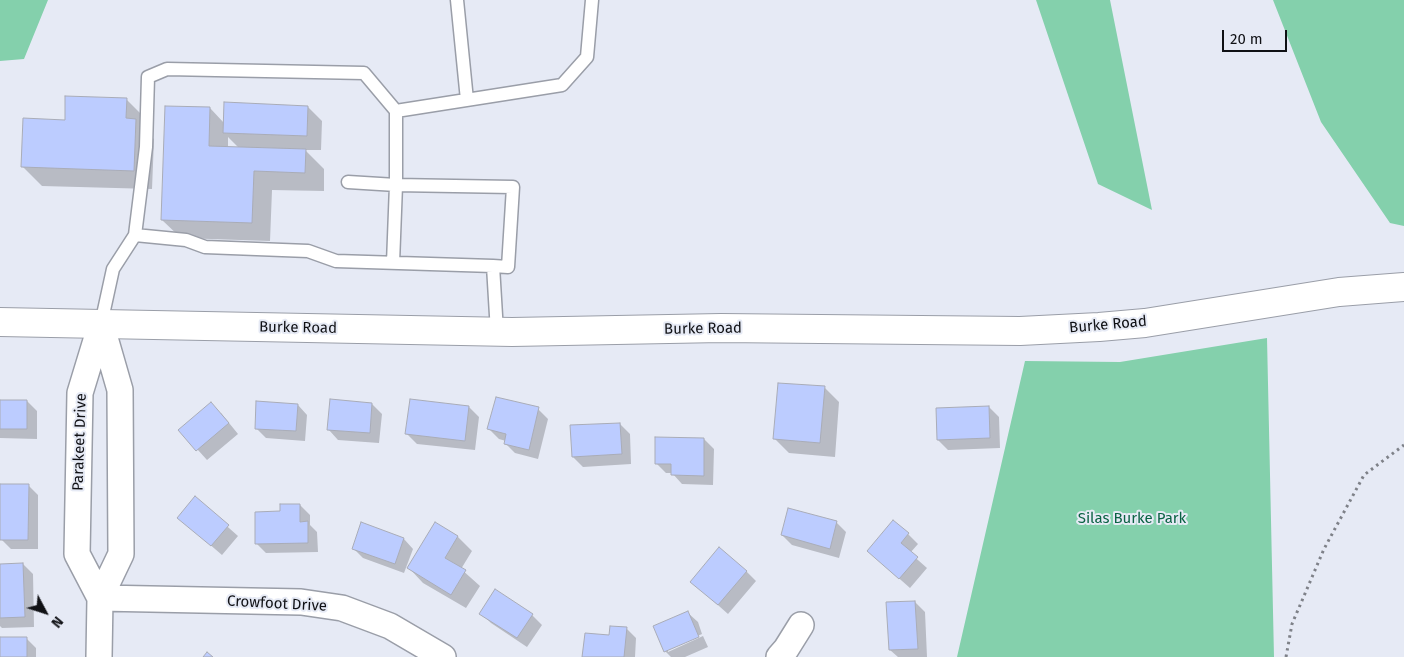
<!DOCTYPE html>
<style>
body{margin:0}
#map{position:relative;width:1404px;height:657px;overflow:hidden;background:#e6eaf5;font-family:"Fira Sans",sans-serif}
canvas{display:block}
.north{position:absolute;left:20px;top:587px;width:50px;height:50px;-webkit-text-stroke:4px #e6eaf5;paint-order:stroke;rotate:130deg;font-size:14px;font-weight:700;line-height:20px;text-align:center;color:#101115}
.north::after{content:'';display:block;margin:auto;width:18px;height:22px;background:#101115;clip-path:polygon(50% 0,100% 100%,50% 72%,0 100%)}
.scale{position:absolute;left:1222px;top:30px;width:65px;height:22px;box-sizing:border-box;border:2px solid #101115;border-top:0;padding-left:6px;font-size:15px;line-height:18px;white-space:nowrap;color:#101115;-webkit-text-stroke:4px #e6eaf5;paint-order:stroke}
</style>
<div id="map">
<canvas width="1404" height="657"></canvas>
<div class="north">N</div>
<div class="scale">20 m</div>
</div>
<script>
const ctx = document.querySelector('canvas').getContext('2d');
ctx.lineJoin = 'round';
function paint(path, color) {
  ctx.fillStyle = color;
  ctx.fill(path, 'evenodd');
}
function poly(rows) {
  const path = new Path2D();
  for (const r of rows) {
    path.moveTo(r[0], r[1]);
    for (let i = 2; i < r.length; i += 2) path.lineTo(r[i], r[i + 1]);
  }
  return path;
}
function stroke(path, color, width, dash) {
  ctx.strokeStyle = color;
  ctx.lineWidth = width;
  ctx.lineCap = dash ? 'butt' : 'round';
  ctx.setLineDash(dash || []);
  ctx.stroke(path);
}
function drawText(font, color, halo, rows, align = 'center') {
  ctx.font = font + ' "Fira Sans",sans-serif';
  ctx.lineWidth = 4;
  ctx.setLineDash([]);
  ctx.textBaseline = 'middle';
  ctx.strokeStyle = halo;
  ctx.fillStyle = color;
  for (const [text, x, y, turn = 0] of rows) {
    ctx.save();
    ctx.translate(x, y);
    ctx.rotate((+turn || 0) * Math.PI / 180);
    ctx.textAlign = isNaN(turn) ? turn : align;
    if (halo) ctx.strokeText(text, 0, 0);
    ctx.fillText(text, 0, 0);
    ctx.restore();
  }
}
const green = poly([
 [0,0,48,0,24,59,0,61],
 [1036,0,1110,0,1152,210,1098,184],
 [1273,0,1404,0,1404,226,1390,223,1321,122],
 [1267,338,1274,657,957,657,1025,361,1120,362]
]);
const shadow = poly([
 [126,99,145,118,144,129,154,139,152,189,42,186,23,167,66,121],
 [308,107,322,121,321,150,305,150,324,169,324,191,272,190,270,241,181,238,162,220,210,108,224,123],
 [228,137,239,148,228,147],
 [825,388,839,402,835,457,789,453,774,438],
 [0,401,27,401,37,411,37,439,0,438],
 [411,401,469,407,479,417,475,450,417,444,407,434],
 [372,404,382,414,379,443,338,440,329,430],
 [298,405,307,415,305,441,266,438,256,428],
 [989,407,999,417,1000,448,948,450,938,440],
 [538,409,548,419,538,459,515,453,505,443,506,441,499,439,489,429],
 [221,413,238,434,207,460,180,430],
 [620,424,630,434,631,464,583,467,573,457],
 [704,439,714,449,713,485,682,484,672,473,666,473,656,463],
 [28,485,38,495,38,549,11,549,1,539],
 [195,498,238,536,222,555,179,518],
 [300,505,310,515,310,525,317,532,318,552,266,553,256,543,281,512],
 [836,522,846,532,839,558,792,545,782,535],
 [435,524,458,537,472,551,461,569,480,586,466,608,423,583,409,568],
 [908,534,918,544,910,553,927,568,910,588,868,551],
 [404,539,413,549,404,573,363,558,353,548],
 [23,564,33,574,34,627,2,628,0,626,0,565],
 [746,571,756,581,728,614,692,582],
 [915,602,925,612,927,657,898,657,890,650],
 [481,613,532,615,542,625,527,647,491,623],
 [688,613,698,622,702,634,668,649,668,652,703,636,708,647,685,657,671,657,665,651],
 [626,628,636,638,635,657,583,657,610,636],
 [0,638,26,638,36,648,36,657,0,657]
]);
const building = poly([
 [65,96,127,98,126,118,136,119,134,171,21,167,23,118,65,120,65,96],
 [224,102,308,106,307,136,223,133,224,102],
 [165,106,210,107,209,146,306,149,305,173,254,171,252,223,161,220,165,106],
 [778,383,825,386,820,443,773,439,778,383],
 [496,397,539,407,529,450,504,444,506,434,487,429,496,397],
 [330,399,372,403,370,433,327,430,330,399],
 [410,399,469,406,465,441,405,434,410,399],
 [0,400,27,400,27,429,0,429,0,400],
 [256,401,298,404,296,431,255,429,256,401],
 [211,402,229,423,196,451,178,430,211,402],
 [989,406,990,438,937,440,936,408,989,406],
 [620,423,622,454,572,457,570,425,620,423],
 [655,437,704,438,704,476,671,475,671,464,655,464,655,437],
 [0,484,29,484,28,540,0,540,0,484],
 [195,496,229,525,211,546,177,518,195,496],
 [280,504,300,504,300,522,308,521,308,543,255,544,255,512,280,511,280,504],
 [788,508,837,521,830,549,781,535,788,508],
 [893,520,909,533,901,543,918,557,899,579,867,551,893,520],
 [361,522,404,538,395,564,352,549,361,522],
 [435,522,458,536,445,558,466,570,451,595,407,568,435,522],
 [719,547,747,571,718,605,690,582,719,547],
 [23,563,25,617,0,618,0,564,23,563],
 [495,589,533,614,517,638,479,614,495,589],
 [915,601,918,649,889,650,886,602,915,601],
 [688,611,699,637,664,652,653,626,688,611],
 [610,626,627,627,624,657,582,657,585,633,609,635,610,626],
 [0,637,27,637,27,657,0,657,0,637],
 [207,652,213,657,203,657,207,652]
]);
const path = poly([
 [1286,657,1292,624,1324,549,1364,475,1404,445]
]);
const service = poly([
 [457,0,467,100],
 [396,111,562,85,587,57,592,0],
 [348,182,396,185,396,111,364,73,167,69,148,77,146,147,135,235,186,240,205,247,308,251,336,261,493,266,497,332],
 [393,263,396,185,513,187,508,267,493,266],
 [101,324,113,269,135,235]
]);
const minor = poly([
 [100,598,301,602,342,608,390,626,443,657],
 [100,598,77,554,80,393,101,324],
 [99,657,100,598,121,554,120,390,101,324],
 [779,657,786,649,801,625]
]);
const tertiary = poly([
 [0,322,512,332,721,328,1020,331,1099,327,1145,323,1339,292,1404,287]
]);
const streetNames = [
 ["Burke Road",1108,325,-5],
 ["Burke Road",298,328,1],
 ["Burke Road",703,329,-1],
 ["Parakeet Drive",80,442,-88],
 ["Crowfoot Drive",277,604,3]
];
const parkNames = [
 ["Silas Burke Park",1132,519]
];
paint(green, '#84d0ac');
paint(shadow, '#0003');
paint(building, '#bcccff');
stroke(building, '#a9acb7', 1);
stroke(service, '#9a9ea8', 15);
stroke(minor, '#9a9ea8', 28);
stroke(tertiary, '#9a9ea8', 30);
stroke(path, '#7e8188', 3, [2.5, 4]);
stroke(service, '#fff', 12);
stroke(minor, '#fff', 25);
stroke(tertiary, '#fff', 28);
drawText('15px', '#101115', '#e6eaf5', streetNames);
drawText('15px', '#0b6244', '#e6eaf5', parkNames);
</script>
